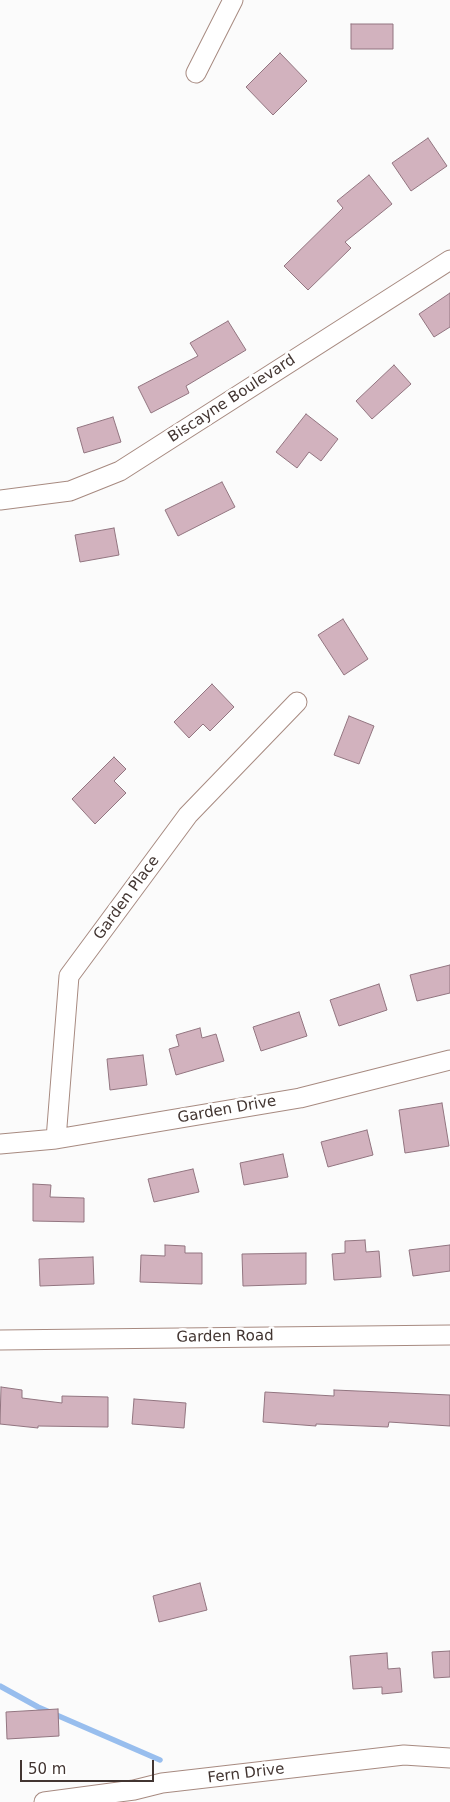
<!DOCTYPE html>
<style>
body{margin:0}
#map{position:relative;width:450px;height:1802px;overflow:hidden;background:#fbfbfb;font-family:"DejaVu Sans",sans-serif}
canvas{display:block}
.scale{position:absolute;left:20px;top:1760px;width:134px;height:22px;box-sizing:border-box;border:2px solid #423531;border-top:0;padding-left:6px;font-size:15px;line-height:18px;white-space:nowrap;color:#423531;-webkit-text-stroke:4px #fff;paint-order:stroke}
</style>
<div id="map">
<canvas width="450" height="1802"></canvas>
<div class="scale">50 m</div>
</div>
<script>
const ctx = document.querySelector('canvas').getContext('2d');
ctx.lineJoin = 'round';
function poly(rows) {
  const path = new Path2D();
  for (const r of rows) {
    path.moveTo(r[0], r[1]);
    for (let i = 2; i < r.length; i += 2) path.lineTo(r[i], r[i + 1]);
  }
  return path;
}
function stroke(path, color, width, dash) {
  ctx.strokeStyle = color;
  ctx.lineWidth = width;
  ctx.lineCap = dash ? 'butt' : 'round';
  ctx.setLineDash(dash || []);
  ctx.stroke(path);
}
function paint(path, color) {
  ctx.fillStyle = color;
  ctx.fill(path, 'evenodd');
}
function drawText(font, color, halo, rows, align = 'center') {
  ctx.font = font + ' "DejaVu Sans",sans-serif';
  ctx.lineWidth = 5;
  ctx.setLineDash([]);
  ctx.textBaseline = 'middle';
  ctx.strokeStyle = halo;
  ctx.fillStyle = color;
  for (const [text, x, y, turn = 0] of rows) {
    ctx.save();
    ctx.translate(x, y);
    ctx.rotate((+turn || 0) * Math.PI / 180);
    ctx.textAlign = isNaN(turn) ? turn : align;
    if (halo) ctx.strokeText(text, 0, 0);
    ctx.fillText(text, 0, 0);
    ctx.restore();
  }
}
const stream = poly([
 [0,1686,38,1707,160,1760]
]);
const building = poly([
 [351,24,393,24,393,49,351,49,351,24],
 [280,53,307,81,273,115,246,87,280,53],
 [428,138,447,166,411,191,392,163,428,138],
 [369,175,392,204,345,242,351,248,308,290,284,266,343,208,337,201,369,175],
 [450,293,450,327,434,337,419,314,450,293],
 [228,321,246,350,186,386,189,393,151,413,138,387,198,356,190,343,228,321],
 [394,365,411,384,372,419,356,401,394,365],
 [306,414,338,439,321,461,309,452,297,468,276,452,306,414],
 [113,417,121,442,84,453,77,428,113,417],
 [222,482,235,507,178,536,165,510,222,482],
 [114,528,119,555,80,562,75,535,114,528],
 [343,619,368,659,344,675,318,635,343,619],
 [212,684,234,707,210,731,203,724,189,738,174,722,212,684],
 [349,716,374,726,359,764,334,755,349,716],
 [114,757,126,769,114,781,126,793,95,824,72,799,114,757],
 [450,965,450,993,417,1001,410,975,450,965],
 [379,984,387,1010,339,1026,330,1000,379,984],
 [299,1012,307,1036,261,1051,253,1027,299,1012],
 [200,1028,202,1038,216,1034,224,1061,176,1075,169,1049,179,1046,176,1035,200,1028],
 [143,1055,147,1085,110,1090,107,1059,143,1055],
 [442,1103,449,1146,405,1153,399,1110,442,1103],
 [367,1130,373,1155,328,1167,321,1142,367,1130],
 [283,1154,288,1177,244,1185,240,1163,283,1154],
 [193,1169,199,1192,154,1202,148,1179,193,1169],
 [33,1184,51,1185,50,1197,84,1198,84,1222,33,1221,33,1184],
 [365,1240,366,1252,379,1251,381,1277,334,1280,332,1254,345,1253,345,1241,365,1240],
 [165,1245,185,1246,185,1253,202,1253,202,1284,140,1282,141,1255,165,1256,165,1245],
 [450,1245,450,1271,413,1276,409,1250,450,1245],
 [306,1253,306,1284,243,1286,242,1254,306,1253],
 [93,1257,94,1284,40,1286,39,1259,93,1257],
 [1,1387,22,1390,22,1398,62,1403,62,1396,108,1397,108,1427,38,1426,38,1428,0,1424,1,1387],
 [334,1390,450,1395,450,1426,389,1422,388,1427,316,1424,316,1426,263,1422,265,1392,334,1396,334,1390],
 [134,1399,186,1403,184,1428,132,1424,134,1399],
 [200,1583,207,1610,159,1622,153,1596,200,1583],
 [450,1651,450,1677,434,1678,432,1652,450,1651],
 [387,1653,388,1669,400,1668,402,1692,382,1694,382,1687,353,1689,350,1656,387,1653],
 [58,1709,59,1736,7,1739,6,1712,58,1709]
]);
const minor = poly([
 [196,73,233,0],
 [0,500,70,491,120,471,450,260],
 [56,1139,69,976,188,815,297,702],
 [0,1144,56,1139,300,1098,450,1060],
 [0,1340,450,1335],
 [44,1802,134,1790,162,1783,404,1755,450,1758]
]);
const streetNames = [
 ["Biscayne Boulevard",232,399,-33],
 ["Garden Place",127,898,-54],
 ["Garden Drive",227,1110,-10],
 ["Garden Road",225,1337,-1],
 ["Fern Drive",246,1774,-7]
];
stroke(stream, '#98beee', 5.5);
paint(building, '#d2b2be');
stroke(building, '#927580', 1);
stroke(minor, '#a78a80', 21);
stroke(minor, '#fff', 19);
drawText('15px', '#423531', '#fff', streetNames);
</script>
